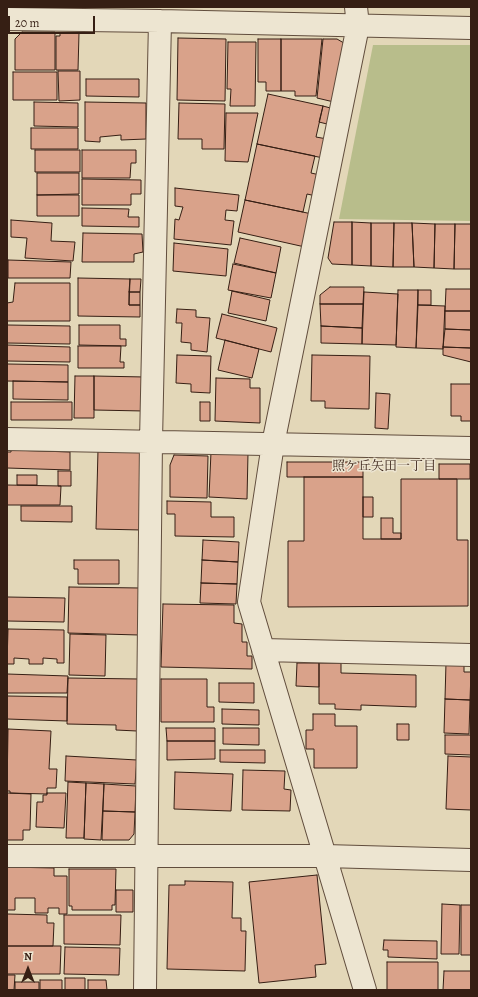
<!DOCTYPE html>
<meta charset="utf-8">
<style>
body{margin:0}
#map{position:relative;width:478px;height:997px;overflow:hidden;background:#e3d7b8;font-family:Alegreya,serif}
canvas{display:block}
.frame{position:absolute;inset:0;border:8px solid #361f14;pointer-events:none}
.north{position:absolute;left:8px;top:949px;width:40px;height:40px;-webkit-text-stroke:3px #ede5d1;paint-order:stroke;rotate:0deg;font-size:11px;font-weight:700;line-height:16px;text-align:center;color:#361f14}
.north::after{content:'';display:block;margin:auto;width:14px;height:18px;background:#361f14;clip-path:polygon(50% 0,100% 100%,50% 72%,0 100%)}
.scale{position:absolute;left:8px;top:16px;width:87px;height:18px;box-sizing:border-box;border:2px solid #361f14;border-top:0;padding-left:5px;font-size:12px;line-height:14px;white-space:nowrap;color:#361f14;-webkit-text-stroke:3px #ede5d1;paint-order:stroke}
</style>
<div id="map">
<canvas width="478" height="997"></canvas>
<div class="frame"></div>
<div class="north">N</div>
<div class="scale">20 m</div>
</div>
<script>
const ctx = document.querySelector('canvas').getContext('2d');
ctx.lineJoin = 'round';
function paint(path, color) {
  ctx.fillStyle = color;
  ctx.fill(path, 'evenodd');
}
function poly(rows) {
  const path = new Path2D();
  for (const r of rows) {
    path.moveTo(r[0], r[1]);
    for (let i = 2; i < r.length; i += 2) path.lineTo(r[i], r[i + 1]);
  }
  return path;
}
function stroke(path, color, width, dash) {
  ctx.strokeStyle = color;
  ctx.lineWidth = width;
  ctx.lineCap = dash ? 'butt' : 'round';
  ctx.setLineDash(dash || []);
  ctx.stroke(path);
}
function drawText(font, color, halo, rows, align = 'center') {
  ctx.font = font + ' Alegreya,"Noto Serif JP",serif';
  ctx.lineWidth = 3;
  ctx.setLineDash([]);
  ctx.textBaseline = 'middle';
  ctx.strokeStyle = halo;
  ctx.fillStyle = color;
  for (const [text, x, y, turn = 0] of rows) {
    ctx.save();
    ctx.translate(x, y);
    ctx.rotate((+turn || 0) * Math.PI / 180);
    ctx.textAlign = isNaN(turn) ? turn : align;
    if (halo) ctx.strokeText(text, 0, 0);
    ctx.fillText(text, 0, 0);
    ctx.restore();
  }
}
const green = poly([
 [373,45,471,45,471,221,339,219]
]);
const building = poly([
 [22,32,55,32,55,70,15,70,15,39,22,32],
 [60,33,79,33,78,70,56,70,56,36,60,36,60,33],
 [178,38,226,39,225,101,177,100,178,38],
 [258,39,281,39,281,91,266,91,266,82,258,82,258,39],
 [281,39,322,39,316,96,295,96,295,91,281,91,281,39],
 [323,39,337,39,349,46,334,102,317,98,323,39],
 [228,42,256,42,255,106,230,106,231,89,227,89,228,42],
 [58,71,80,71,80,100,59,101,58,71],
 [13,72,57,72,57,100,13,100,13,72],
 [86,79,139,79,139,97,86,96,86,79],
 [268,94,323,106,316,137,327,139,323,158,257,144,268,94],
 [34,102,78,103,78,127,34,126,34,102],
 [85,102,146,103,146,139,121,140,121,135,100,137,100,142,85,141,85,102],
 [179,103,225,104,224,149,202,149,202,139,178,139,179,103],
 [323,106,334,109,331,125,319,122,323,106],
 [226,113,258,113,248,162,225,161,226,113],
 [31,128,78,128,78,149,31,149,31,128],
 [257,144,315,156,311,173,320,175,316,196,307,194,303,212,245,200,257,144],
 [35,150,80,150,80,172,35,172,35,150],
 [82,150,136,150,136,163,131,163,130,178,82,178,82,150],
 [37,173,79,173,79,194,37,195,37,173],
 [82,179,141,180,141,194,131,194,131,205,82,205,82,179],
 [175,188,239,195,237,211,226,210,225,220,234,221,231,245,174,239,175,219,179,220,183,207,175,206,175,188],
 [37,195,79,195,79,216,37,216,37,195],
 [245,200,312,214,305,247,238,232,245,200],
 [82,208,129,209,128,217,139,217,139,227,82,226,82,208],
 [11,220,52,223,51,241,75,242,73,261,25,258,27,238,11,237,11,220],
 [334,222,352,222,352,265,332,264,328,258,334,222],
 [352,222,371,223,371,266,352,265,352,222],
 [371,223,394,223,393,267,371,266,371,223],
 [394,223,412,223,414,267,393,267,394,223],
 [412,223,435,224,434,268,414,267,412,223],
 [435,224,455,224,454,269,434,268,435,224],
 [455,224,471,224,471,269,454,269,455,224],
 [83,233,142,234,143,252,134,254,134,262,82,262,83,233],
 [240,238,281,247,276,273,234,263,240,238],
 [174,243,228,249,226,276,173,271,174,243],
 [8,260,71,262,70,278,8,278,8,260],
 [233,264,276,273,271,298,228,290,233,264],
 [78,278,130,279,129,305,140,305,140,317,78,316,78,278],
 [130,279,141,279,140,292,129,292,130,279],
 [15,283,70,283,70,321,7,321,7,303,13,302,15,283],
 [330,287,364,287,363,304,320,304,320,295,330,287],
 [446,289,471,289,471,311,445,311,446,289],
 [398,290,418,290,416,348,396,347,398,290],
 [418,290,431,290,431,305,418,305,418,290],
 [232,291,270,300,266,321,228,313,232,291],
 [129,292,140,292,140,305,129,305,129,292],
 [364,292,398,294,396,345,362,344,364,292],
 [320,304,363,304,362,328,321,326,320,304],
 [418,305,445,306,443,349,416,348,418,305],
 [177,309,196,310,196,317,210,318,207,352,191,350,191,343,181,342,182,323,176,323,177,309],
 [445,311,471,311,471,330,445,329,445,311],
 [222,314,277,328,271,352,216,338,222,314],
 [7,325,70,326,70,344,7,343,7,325],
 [79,325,120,325,120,339,126,339,126,346,79,345,79,325],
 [321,326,362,328,362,344,321,343,321,326],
 [445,329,471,330,471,348,443,347,445,329],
 [225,340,259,349,252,378,218,370,225,340],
 [7,345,70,347,70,362,7,361,7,345],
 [78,346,121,346,120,362,124,362,124,368,78,368,78,346],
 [443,347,471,348,471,362,443,355,443,347],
 [177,355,211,356,210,393,191,392,191,384,176,383,177,355],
 [312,355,370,356,369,409,325,408,325,401,311,401,312,355],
 [7,364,68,365,68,382,7,381,7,364],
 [75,376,94,376,94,418,74,418,75,376],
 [94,376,145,377,144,411,94,410,94,376],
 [216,378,250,379,250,388,260,388,260,423,215,421,216,378],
 [13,381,68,382,68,400,13,399,13,381],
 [451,384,471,384,471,421,461,421,461,416,451,416,451,384],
 [376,393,390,394,388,429,375,428,376,393],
 [11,402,72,402,72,420,11,420,11,402],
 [200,402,210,402,210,421,200,421,200,402],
 [11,450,70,452,70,470,7,468,7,452,11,452,11,450],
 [98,450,144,451,142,530,96,529,98,450],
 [211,452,248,453,247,499,209,497,211,452],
 [174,455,208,456,207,498,170,497,170,465,174,455],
 [287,462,363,462,363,477,287,477,287,462],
 [439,464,470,464,470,479,439,479,439,464],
 [58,471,71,471,71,486,58,486,58,471],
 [17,475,37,475,37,485,17,485,17,475],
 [304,477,363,477,363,539,401,539,401,479,457,479,457,540,468,540,468,606,288,607,288,541,304,541,304,477],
 [7,485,61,486,60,505,7,505,7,485],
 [363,497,373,497,373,517,363,517,363,497],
 [167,501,211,502,211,517,234,517,234,537,175,536,175,514,167,514,167,501],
 [21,506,72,506,72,522,21,521,21,506],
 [381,518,393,518,393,533,401,533,401,539,381,539,381,518],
 [203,540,239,542,238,562,202,560,203,540],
 [74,560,119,560,119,584,78,584,78,569,74,569,74,560],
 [202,560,238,562,237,584,201,583,202,560],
 [201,583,237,584,236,604,200,603,201,583],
 [69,587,140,588,139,635,68,633,69,587],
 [7,597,65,598,64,622,7,621,7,597],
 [163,604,234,605,234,623,242,624,242,642,247,642,247,656,252,656,252,669,161,667,163,604],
 [8,629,64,630,64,663,57,663,57,659,43,658,43,664,29,664,29,659,14,658,14,664,7,664,8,629],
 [70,634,106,635,105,676,69,675,70,634],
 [297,663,319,663,319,687,296,686,297,663],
 [319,663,341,663,341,673,416,675,416,707,361,705,361,710,335,709,335,704,319,704,319,663],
 [446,663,464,663,464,672,471,672,470,700,445,699,446,663],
 [7,674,68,676,67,693,7,693,7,674],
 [68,678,139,679,137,731,116,730,116,725,67,724,68,678],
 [161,679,207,679,207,707,214,707,214,722,161,722,161,679],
 [219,683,254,683,254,703,219,702,219,683],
 [7,696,67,697,67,721,7,719,7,696],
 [445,699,470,700,469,734,444,733,445,699],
 [222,709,259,710,259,725,222,724,222,709],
 [313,714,335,714,335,726,357,726,357,768,314,768,314,749,306,749,306,730,313,730,313,714],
 [397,724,409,724,409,740,397,740,397,724],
 [166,728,215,728,215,741,167,741,166,728],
 [223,728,259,728,259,745,223,744,223,728],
 [8,729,51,731,49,769,57,769,56,788,47,788,47,794,10,793,10,791,7,791,8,729],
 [445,735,471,735,471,755,445,754,445,735],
 [167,741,215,741,215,759,167,760,167,741],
 [220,750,265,750,265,763,220,762,220,750],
 [66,756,137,760,135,784,65,781,66,756],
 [448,756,471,757,471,810,446,809,448,756],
 [243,770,285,771,284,789,291,790,290,811,242,810,243,770],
 [175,772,233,774,231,811,174,809,175,772],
 [68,782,86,783,84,838,66,838,68,782],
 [86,783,104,784,101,840,84,839,86,783],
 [104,784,136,786,135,812,103,811,104,784],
 [7,793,31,794,30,830,23,830,23,840,7,840,7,793],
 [47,793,66,793,64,828,36,827,37,802,43,802,43,795,47,795,47,793],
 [103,811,135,812,134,834,129,840,102,840,103,811],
 [7,867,54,868,54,876,67,876,67,914,59,914,59,908,48,908,48,913,35,913,35,898,15,898,15,910,7,910,7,867],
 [69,869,116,869,115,905,112,905,112,910,72,910,72,906,69,906,69,869],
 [317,875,326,964,315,965,316,977,259,983,249,882,317,875],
 [185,881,233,882,232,918,241,918,241,931,246,931,245,971,167,969,169,885,185,885,185,881],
 [116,890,133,890,133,912,116,912,116,890],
 [442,904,460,905,459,954,441,954,442,904],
 [461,905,471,905,471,955,461,955,461,905],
 [7,914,47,915,47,923,54,923,53,946,7,946,7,914],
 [64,915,121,915,120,945,64,944,64,915],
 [384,940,437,941,437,959,388,957,388,950,383,950,384,940],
 [7,946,61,946,60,974,7,974,7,946],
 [65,947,120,948,119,975,64,974,65,947],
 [387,962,438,962,438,990,387,990,387,962],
 [444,971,471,971,471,990,443,990,444,971],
 [7,975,15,975,14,990,7,990,7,975],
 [65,978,85,978,85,990,65,990,65,978],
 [40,980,62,980,62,990,40,990,40,980],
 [88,980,106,980,107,990,88,990,88,980],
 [15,982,39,982,39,990,15,990,15,982]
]);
const minor = poly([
 [356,7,358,26,273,444,249,602,365,990],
 [7,19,160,21,471,28],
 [7,439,471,448],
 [263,650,471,655],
 [7,856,325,856,471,860],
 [145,990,151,441,160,21]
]);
const neighbourhoodNames = [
 ["照ケ丘矢田一丁目",384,467]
];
paint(green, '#b8bd8b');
paint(building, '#d9a28a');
stroke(building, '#361f14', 1);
stroke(minor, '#614d3d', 24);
stroke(minor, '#ede5d1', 22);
drawText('13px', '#361f14', '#ede5d1', neighbourhoodNames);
</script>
